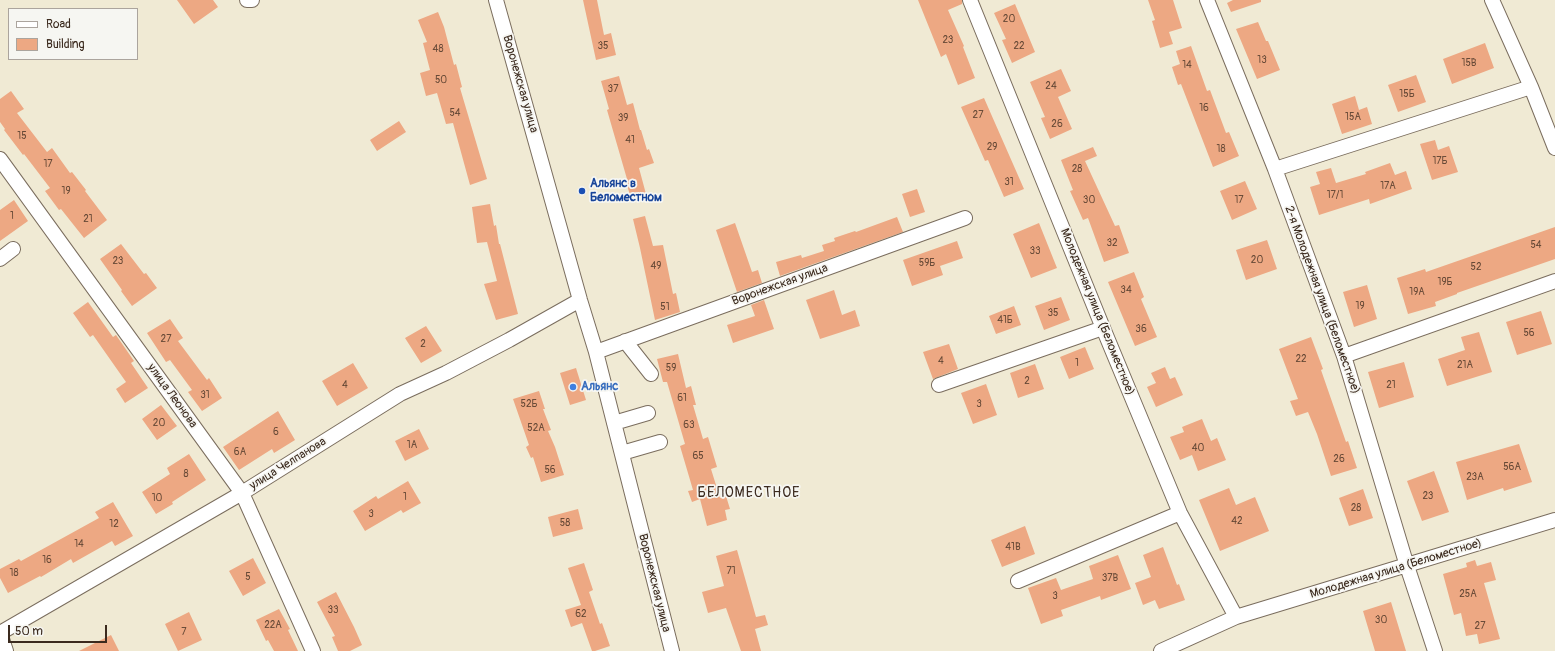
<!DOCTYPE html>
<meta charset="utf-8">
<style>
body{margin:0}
#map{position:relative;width:1555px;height:651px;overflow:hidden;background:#f0ead4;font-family:Pangolin,sans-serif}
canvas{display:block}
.legend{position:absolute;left:8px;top:8px;width:130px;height:52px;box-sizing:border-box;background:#f6f6f2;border:1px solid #aba49d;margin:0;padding:5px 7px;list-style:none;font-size:12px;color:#3b2a1e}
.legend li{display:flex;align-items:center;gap:8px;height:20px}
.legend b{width:20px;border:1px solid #aba49d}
.scale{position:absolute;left:8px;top:625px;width:99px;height:18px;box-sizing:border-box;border:2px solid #3b2a1e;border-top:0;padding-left:5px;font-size:12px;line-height:14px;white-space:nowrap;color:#3b2a1e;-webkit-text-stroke:3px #f6f6f2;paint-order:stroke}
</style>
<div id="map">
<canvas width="1555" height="651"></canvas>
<ul class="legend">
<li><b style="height:5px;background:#fff"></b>Road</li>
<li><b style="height:11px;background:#eda883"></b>Building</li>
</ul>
<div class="scale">50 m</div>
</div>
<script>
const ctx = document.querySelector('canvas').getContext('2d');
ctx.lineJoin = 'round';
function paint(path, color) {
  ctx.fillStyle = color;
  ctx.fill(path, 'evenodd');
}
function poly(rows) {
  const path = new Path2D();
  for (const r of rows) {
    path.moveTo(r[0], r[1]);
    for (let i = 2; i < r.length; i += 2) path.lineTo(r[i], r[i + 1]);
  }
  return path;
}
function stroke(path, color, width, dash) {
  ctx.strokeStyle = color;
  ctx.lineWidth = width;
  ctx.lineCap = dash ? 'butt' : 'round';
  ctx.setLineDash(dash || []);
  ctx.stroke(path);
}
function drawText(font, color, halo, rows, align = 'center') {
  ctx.font = font + ' Pangolin,sans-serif';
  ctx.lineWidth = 3.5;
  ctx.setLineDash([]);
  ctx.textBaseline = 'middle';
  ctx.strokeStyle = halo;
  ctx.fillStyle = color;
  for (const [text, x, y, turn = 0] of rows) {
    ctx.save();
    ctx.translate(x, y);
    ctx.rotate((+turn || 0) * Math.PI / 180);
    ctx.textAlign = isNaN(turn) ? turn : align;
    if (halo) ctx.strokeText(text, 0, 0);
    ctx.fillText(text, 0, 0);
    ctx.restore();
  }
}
const building = poly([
 [177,0,213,0,218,7,194,24],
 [583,0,597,0,604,35,611,33,616,55,596,60],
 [918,0,962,0,962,4,948,10,964,46,963,47,975,78,958,85,946,54,941,57],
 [1148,0,1173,0,1182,28,1169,32,1173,44,1160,48,1152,21,1155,20],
 [1233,0,1261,0,1261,2,1231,12,1227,3],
 [1015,4,1035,52,1012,63,1002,40,1006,39,994,13],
 [438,12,444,27,454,65,456,64,462,87,460,88,487,179,470,185,453,123,446,124,437,93,426,96,420,73,430,70,423,43,427,42,418,20],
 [1258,22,1266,41,1268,41,1280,70,1257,79,1236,29],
 [1485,43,1494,68,1452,84,1443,59],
 [1191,46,1207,91,1210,90,1226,133,1229,132,1239,156,1213,167,1181,84,1178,85,1172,67,1180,64,1176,51],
 [1061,69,1071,91,1058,97,1072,129,1050,139,1041,118,1045,117,1030,82],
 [1416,75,1426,102,1398,112,1388,85],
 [619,76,627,105,633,103,640,130,641,130,647,150,649,149,654,163,639,168,646,194,631,198,625,179,627,179,607,110,609,109,601,81],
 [11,91,24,109,17,113,47,152,52,148,70,173,72,172,86,190,85,191,107,220,84,238,61,209,59,210,45,191,50,188,24,154,23,155,4,130,5,129,0,122,0,99],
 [1355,96,1359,110,1367,107,1372,124,1342,134,1332,104],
 [984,98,1024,189,1004,197,988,160,985,161,961,107],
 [399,121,406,132,377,151,370,140],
 [1435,140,1438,150,1449,146,1458,172,1432,180,1420,144],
 [1093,147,1097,156,1085,161,1115,226,1119,225,1129,253,1104,262,1088,218,1083,220,1070,191,1073,190,1061,160],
 [1390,163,1395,175,1406,171,1412,189,1370,204,1369,199,1319,215,1310,187,1320,184,1316,172,1331,168,1336,183,1366,174,1365,172],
 [1245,181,1257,209,1232,220,1220,191],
 [917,189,925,212,910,217,902,194],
 [14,200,28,221,0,241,0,210],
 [490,204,494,226,496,225,499,244,500,244,518,314,496,320,484,284,497,281,487,242,477,243,472,207],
 [645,216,653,246,663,245,673,294,676,293,680,312,655,320,640,248,633,219],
 [897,217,903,232,780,276,776,262,801,255,802,258,824,251,822,245,835,241,834,238,855,231,856,232],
 [735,223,752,272,758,270,762,283,737,292,716,230],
 [1039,223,1057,268,1031,278,1013,234],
 [1555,227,1555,259,1457,293,1457,294,1435,302,1436,306,1408,314,1397,278,1425,269,1426,272],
 [1267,240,1277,269,1246,280,1236,250],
 [957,241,963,258,940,266,943,275,912,286,903,260],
 [121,244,144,274,146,273,157,288,132,306,121,291,122,290,100,259],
 [1134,272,1144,297,1141,299,1157,337,1135,346,1108,282],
 [1367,285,1377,319,1354,327,1343,292],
 [834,290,842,315,855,310,860,326,820,339,806,300],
 [1061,297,1070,320,1044,330,1035,306],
 [764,300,774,329,733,343,727,325,755,316,751,305],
 [88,302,113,337,116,335,134,361,131,363,148,388,125,403,116,389,126,382,93,335,90,337,73,313],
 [1014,306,1021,325,996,334,989,316],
 [1541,311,1552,344,1517,355,1506,322],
 [170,319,183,338,178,341,207,380,209,378,222,398,202,411,188,392,192,390,170,360,166,362,147,333],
 [426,326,442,351,421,363,405,338],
 [1479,332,1492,372,1447,386,1438,359,1465,350,1461,337],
 [1311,337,1323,369,1321,370,1346,442,1348,441,1357,468,1331,476,1317,434,1308,412,1296,416,1290,401,1298,399,1279,349],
 [949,344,958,369,933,379,923,352],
 [1085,347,1094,369,1069,379,1060,357],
 [678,354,686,388,691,386,696,405,693,405,703,439,708,437,717,467,711,469,720,498,726,496,730,509,725,510,727,520,707,526,700,499,692,502,688,491,693,490,680,446,685,444,667,382,663,382,657,359],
 [1404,362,1414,397,1379,408,1368,372],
 [353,363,368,388,337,406,322,381],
 [1035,364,1044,389,1018,398,1010,373],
 [1165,367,1170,379,1175,377,1183,395,1156,407,1147,387,1156,383,1151,373],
 [576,368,586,400,570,405,560,373],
 [986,384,997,415,973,424,961,393],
 [539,391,545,409,543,409,551,430,548,431,555,447,564,475,541,482,533,457,531,458,526,447,529,445,513,399],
 [161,405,177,426,157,440,142,419],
 [278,411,295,440,274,453,272,449,239,470,223,447],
 [1202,419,1211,441,1217,438,1226,460,1198,471,1192,455,1180,460,1170,437,1184,432,1182,427],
 [419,429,429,449,405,461,395,441],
 [1519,444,1532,482,1504,491,1503,488,1467,500,1456,462],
 [189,454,206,480,172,502,173,504,156,514,142,492,170,474,167,468],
 [1434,471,1449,512,1422,521,1407,481],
 [408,481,421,503,403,513,401,510,365,531,353,511,376,496,378,499],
 [1229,488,1236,505,1255,497,1269,531,1220,551,1199,500],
 [1363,489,1373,518,1349,526,1339,498],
 [113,502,133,536,115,546,112,541,73,563,71,559,41,577,40,576,8,593,0,578,0,569,19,559,21,561,99,518,95,512],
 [578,509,583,529,553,537,548,517],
 [1025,526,1035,554,1002,567,991,540],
 [1163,547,1177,585,1179,584,1185,600,1159,609,1155,600,1143,605,1135,583,1151,577,1143,555],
 [737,550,756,617,765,615,768,625,755,629,761,651,741,651,726,608,708,613,702,592,724,586,716,556],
 [1118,555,1131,589,1101,600,1100,596,1061,610,1063,616,1041,624,1028,588,1056,578,1061,590,1093,579,1089,566],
 [253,558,266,583,243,596,229,571],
 [1475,560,1477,566,1491,562,1496,580,1484,583,1500,639,1479,644,1477,634,1466,636,1461,613,1454,615,1443,574,1467,567,1466,563],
 [584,563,593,590,589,592,600,624,602,623,610,646,595,651,592,651,582,623,571,627,565,610,581,605,568,568],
 [336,592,354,627,362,645,350,651,338,651,332,637,335,636,317,602],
 [1391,602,1406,651,1375,651,1363,611],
 [279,609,290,629,288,630,298,651,274,651,268,640,266,641,256,620],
 [189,612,202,640,178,651,165,624],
 [111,635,119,651,79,651]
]);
const minor = poly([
 [247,0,252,0],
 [496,0,580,300,596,352,672,651],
 [970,0,1103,328,1180,513,1236,617],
 [1207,0,1275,169,1344,356,1407,566,1435,651],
 [1492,0,1531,87,1555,148],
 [0,159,242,493,313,651],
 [1275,169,1531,87],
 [0,259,13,249],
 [625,341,651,374],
 [596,352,965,218],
 [1344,356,1555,281],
 [939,385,1103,328],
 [614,423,648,413],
 [622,453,660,442],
 [1018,581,1180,513],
 [6,651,0,633,242,493,400,394,446,373,509,340,580,300],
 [1161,651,1236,617,1555,520]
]);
const markers = [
 [582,191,4,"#1a4fb4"],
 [573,387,4,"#3f7fe0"]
];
const numberNames = [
 ["20",1009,19],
 ["23",948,40],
 ["35",603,46],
 ["22",1019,46],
 ["48",438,49],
 ["13",1262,60],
 ["15В",1469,63],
 ["14",1187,65],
 ["50",441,80],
 ["24",1051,86],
 ["37",613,89],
 ["15Б",1407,94],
 ["16",1204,108],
 ["54",455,113],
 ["27",978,115],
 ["15А",1353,117],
 ["39",623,118],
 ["26",1057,124],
 ["15",22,136],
 ["41",630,140],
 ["29",992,147],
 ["18",1221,149],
 ["17Б",1440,161],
 ["17",48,164],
 ["28",1077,169],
 ["31",1009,182],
 ["17А",1388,186],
 ["19",66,191],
 ["17/1",1335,195],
 ["30",1089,200],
 ["17",1239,200],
 ["1",12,216],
 ["21",88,219],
 ["32",1112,243],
 ["54",1536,245],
 ["33",1035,251],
 ["20",1257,260],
 ["23",118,261],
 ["59Б",927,263],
 ["49",656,266],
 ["52",1476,267],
 ["19Б",1445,282],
 ["34",1126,290],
 ["19А",1417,292],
 ["19",1360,306],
 ["51",665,307],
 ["35",1053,313],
 ["41Б",1005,320],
 ["36",1141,329],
 ["56",1529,333],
 ["27",166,339],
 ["2",423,344],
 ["22",1301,359],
 ["4",941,361],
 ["1",1077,363],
 ["21А",1465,365],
 ["59",671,368],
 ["2",1027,381],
 ["4",345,385],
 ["21",1391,385],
 ["31",205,395],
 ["61",682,398],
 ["52Б",529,404],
 ["3",979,404],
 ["20",159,423],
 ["63",689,425],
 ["52А",536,428],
 ["6",276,432],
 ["1А",412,445],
 ["40",1198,448],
 ["6А",240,452],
 ["65",698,456],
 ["26",1339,459],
 ["56А",1512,467],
 ["56",550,470],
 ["8",186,474],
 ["23А",1475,477],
 ["23",1428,496],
 ["1",405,497],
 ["10",157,498],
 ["28",1356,508],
 ["3",371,514],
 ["42",1237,521],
 ["58",565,523],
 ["12",114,524],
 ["14",79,544],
 ["41В",1013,547],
 ["16",47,560],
 ["71",731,571],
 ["18",14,573],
 ["5",248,577],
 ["37В",1110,578],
 ["25А",1468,594],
 ["3",1055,596],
 ["33",333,610],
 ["62",581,614],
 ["30",1381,620],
 ["22А",273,625],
 ["27",1480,626],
 ["7",184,632]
];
const streetNames = [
 ["Воронежская улица",520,84,74],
 ["Воронежская улица",780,285,-20],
 ["2-я Молодежная улица (Беломестное)",1322,300,70],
 ["Молодежная улица (Беломестное)",1097,312,68],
 ["улица Леонова",172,396,54],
 ["улица Челпанова",288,464,-32],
 ["Молодежная улица (Беломестное)",1396,569,-17],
 ["Воронежская улица",654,583,76]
];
const transitNames = [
 ["Альянс в",590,184],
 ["Беломестном",590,198]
];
const shopNames = [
 ["Альянс",581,387]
];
const quarterNames = [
 ["БЕЛОМЕСТНОЕ",749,493]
];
paint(building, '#eda883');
stroke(minor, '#7a6d5e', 16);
stroke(minor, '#fff', 14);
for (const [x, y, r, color] of markers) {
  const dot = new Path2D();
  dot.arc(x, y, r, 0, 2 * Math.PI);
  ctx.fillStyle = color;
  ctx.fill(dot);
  stroke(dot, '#f6f6f2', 1.5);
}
drawText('10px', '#684a37', null, numberNames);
drawText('12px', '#3b2a1e', '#f6f6f2', streetNames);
drawText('bold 12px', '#164399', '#f6f6f2', transitNames, 'left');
drawText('bold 12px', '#366cbe', '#f6f6f2', shopNames, 'left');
ctx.letterSpacing = '1px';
drawText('14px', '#3b2a1e', '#f6f6f2', quarterNames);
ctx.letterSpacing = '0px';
</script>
